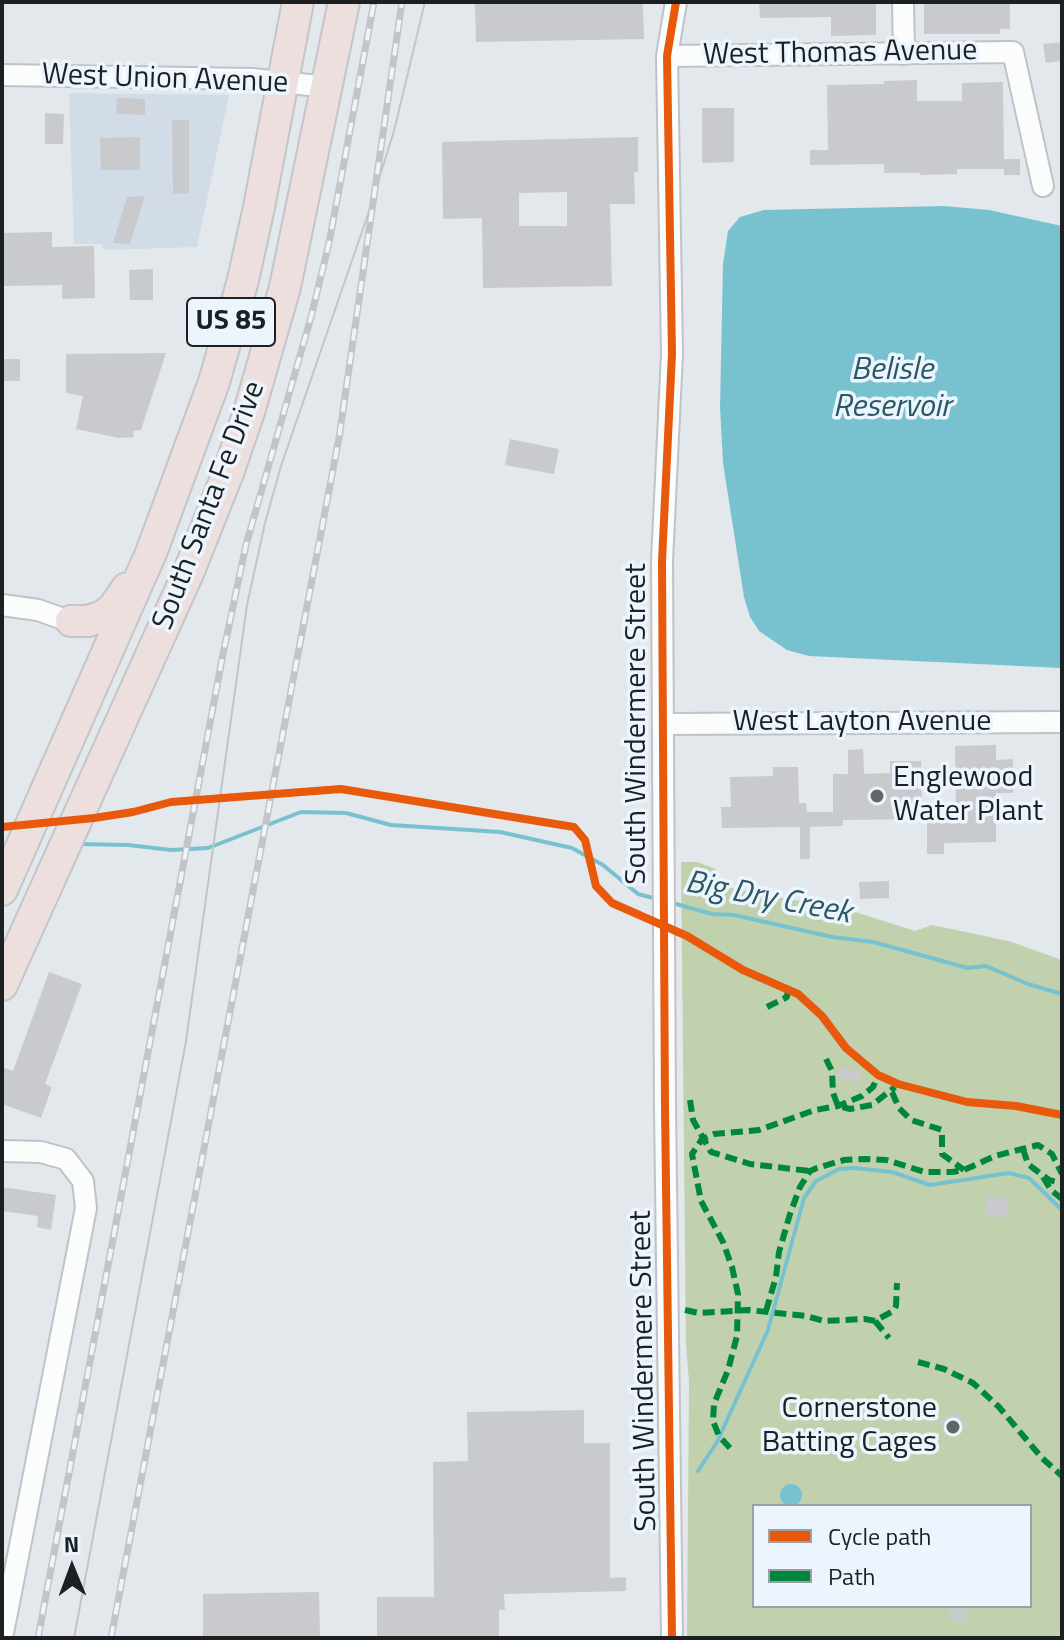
<!DOCTYPE html>
<style>
body{margin:0}
#map{position:relative;width:1064px;height:1640px;overflow:hidden;background:#e3e8ed;font-family:"Titillium Web",sans-serif}
canvas{display:block}
.frame{position:absolute;inset:0;border:4px solid #1d2023;pointer-events:none}
.legend{position:absolute;left:752px;top:1504px;width:280px;height:104px;box-sizing:border-box;background:#ecf5fe;border:2px solid #99a0a6;margin:0;padding:10px 14px;list-style:none;font-size:24px;color:#1d2023}
.legend li{display:flex;align-items:center;gap:16px;height:40px}
.legend b{width:40px;border:2px solid #99a0a6}
.north{position:absolute;left:32px;top:1528px;width:80px;height:80px;-webkit-text-stroke:6px #ecf5fe;paint-order:stroke;rotate:359deg;font-size:22px;font-weight:700;line-height:32px;text-align:center;color:#1d2023}
.north::after{content:'';display:block;margin:auto;width:28px;height:36px;background:#1d2023;clip-path:polygon(50% 0,100% 100%,50% 72%,0 100%)}
</style>
<div id="map">
<canvas width="1064" height="1640"></canvas>
<div class="frame"></div>
<ul class="legend">
<li><b style="height:10px;background:#e8590c"></b>Cycle path</li>
<li><b style="height:10px;background:#00873e"></b>Path</li>
</ul>
<div class="north">N</div>
</div>
<script>
const ctx = document.querySelector('canvas').getContext('2d');
ctx.lineJoin = 'round';
function paint(path, color) {
  ctx.fillStyle = color;
  ctx.fill(path, 'evenodd');
}
function poly(rows) {
  const path = new Path2D();
  for (const r of rows) {
    if (r.length === 3) {
      path.moveTo(r[0] + r[2], r[1]);
      path.arc(r[0], r[1], r[2], 0, 2 * Math.PI);
      continue;
    }
    path.moveTo(r[0], r[1]);
    for (let i = 2; i < r.length; i += 2) path.lineTo(r[i], r[i + 1]);
  }
  return path;
}
function stroke(path, color, width, dash) {
  ctx.strokeStyle = color;
  ctx.lineWidth = width;
  ctx.lineCap = dash ? 'butt' : 'round';
  ctx.setLineDash(dash || []);
  ctx.stroke(path);
}
function drawText(font, color, halo, rows, align = 'center') {
  ctx.font = font + ' "Titillium Web",sans-serif';
  ctx.lineWidth = 7;
  ctx.setLineDash([]);
  ctx.textBaseline = 'middle';
  ctx.strokeStyle = halo;
  ctx.fillStyle = color;
  for (const [text, x, y, turn = 0] of rows) {
    ctx.save();
    ctx.translate(x, y);
    ctx.rotate((+turn || 0) * Math.PI / 180);
    ctx.textAlign = isNaN(turn) ? turn : align;
    if (halo) ctx.strokeText(text, 0, 0);
    ctx.fillText(text, 0, 0);
    ctx.restore();
  }
}
const built = poly([
 [69,93,229,95,197,247,103,250,102,244,74,244]
]);
const green = poly([
 [681,862,697,862,716,869,712,882,736,889,793,900,833,905,915,931,932,925,966,932,1012,942,1059,959,1062,962,1062,1638,687,1638,689,1382,686,1345],
 [754,1506,1030,1506,1030,1606,754,1606]
]);
const water = poly([
 [944,206,989,210,1062,226,1062,668,809,656,787,650,759,631,750,617,744,597,723,463,720,407,723,264,728,231,740,217,764,210],
 [791,1495,11]
]);
const stream = poly([
 [80,844,128,845,171,850,208,848,301,812,346,813,391,825,500,832,572,848,603,865,638,894,657,899],
 [669,902,712,914,734,915,832,937,873,942,968,968,986,966,1028,984,1062,994],
 [698,1471,717,1442,768,1330,804,1198,816,1181,839,1169,855,1168,892,1172,930,1185,1009,1173,1029,1178,1062,1210]
]);
const building = poly([
 [475,2,643,2,644,39,476,42],
 [759,2,876,2,876,35,831,36,831,17,760,18],
 [924,2,1010,2,1010,29,1000,29,1000,34,924,34],
 [1062,42,1062,61,1046,63,1043,44],
 [917,80,917,101,962,101,962,83,1003,82,1004,159,1020,159,1020,175,1004,175,1004,169,957,169,957,174,920,175,920,173,884,173,884,164,810,165,810,150,828,150,827,85,884,84,884,81],
 [117,98,145,99,145,115,116,114],
 [702,108,734,108,734,162,702,163],
 [45,113,64,114,63,144,45,144],
 [172,120,189,120,189,193,173,194],
 [140,137,140,170,101,170,100,138],
 [638,137,638,172,634,172,635,204,610,204,612,286,483,288,482,218,443,219,442,142],
 [567,192,567,226,519,226,519,193],
 [145,196,130,244,113,243,127,197],
 [52,232,52,247,94,246,95,298,62,299,62,285,2,286,2,233],
 [153,269,153,300,130,300,129,270],
 [166,353,141,430,133,431,134,437,119,438,76,429,83,396,66,393,66,354],
 [2,359,20,359,20,381,2,381],
 [510,439,559,449,554,474,505,465],
 [996,745,996,760,1013,759,1013,793,996,793,996,842,944,843,944,854,927,854,927,814,956,814,955,746],
 [863,749,864,774,890,773,890,761,921,761,922,819,843,820,843,826,810,827,810,859,800,859,800,827,722,828,721,807,731,807,730,777,773,776,773,767,798,767,799,803,806,803,807,812,833,812,833,774,848,774,848,750],
 [889,881,889,898,860,899,859,882],
 [49,972,82,984,45,1084,52,1087,41,1118,2,1104,2,1067,13,1071],
 [839,1068,861,1070,860,1081,838,1079],
 [2,1187,56,1195,51,1230,37,1227,38,1216,2,1211],
 [988,1195,1009,1199,1006,1218,985,1214],
 [584,1410,584,1443,610,1443,610,1578,626,1577,626,1591,504,1594,505,1610,499,1610,499,1638,377,1638,377,1597,434,1597,433,1462,468,1461,467,1412],
 [960,1412,959,1418,970,1427,954,1428,935,1423],
 [319,1592,320,1638,203,1638,203,1594],
 [949,1608,968,1609,968,1622,949,1622]
]);
const minor = poly([
 [903,2,904,54],
 [667,56,1013,52,1043,186],
 [2,75,252,79,328,87],
 [2,605,38,610,80,625],
 [663,724,1062,722],
 [2,1151,41,1152,66,1159,83,1181,86,1208,2,1638],
 [672,1638,665,1109,662,561,672,354,667,56,676,2]
]);
const highway = poly([
 [71,621,88,621,103,616,113,608,127,588],
 [2,890,151,553,214,382,243,280,259,207,298,2],
 [2,985,189,571,228,473,249,412,285,287,344,2]
]);
const tram = poly([
 [74,1638,186,1041,247,605,265,523,281,466,366,220,394,131,425,2]
]);
const rail = poly([
 [38,1638,223,654,246,545,311,317,329,243,374,2],
 [111,1638,339,438,402,2]
]);
const quiet = poly([
 [767,1007,787,997,788,989],
 [826,1059,832,1071,833,1093,838,1106,850,1109,872,1105,895,1087],
 [892,1092,899,1108,911,1120,942,1130,942,1154,964,1170],
 [690,1100,693,1120,711,1152,750,1164,810,1171],
 [1023,1149,1028,1164,1033,1168,1049,1180,1062,1183],
 [1043,1177,1051,1190,1062,1199],
 [685,1310,699,1313,748,1310,806,1316,824,1321,865,1319,875,1321,893,1311,896,1306,897,1283],
 [766,1311,776,1277,779,1252,790,1214,800,1187,810,1171,817,1168,844,1160,865,1159,886,1160,925,1172,952,1172,964,1170,995,1156,1038,1145,1052,1154,1062,1174],
 [875,1321,889,1338],
 [918,1362,944,1369,973,1383,999,1407,1042,1458,1062,1476],
 [730,1448,719,1436,713,1421,714,1404,728,1370,737,1336,738,1294,732,1267,723,1242,701,1201,692,1154,702,1139,714,1134,759,1130,815,1110,838,1106,862,1096,873,1087,878,1075]
]);
const cycleway = poly([
 [2,827,94,818,133,812,171,802,341,789,574,827,585,840,596,886,612,903,687,936,743,970,798,994,822,1016,846,1048,878,1075,898,1084,967,1102,1016,1106,1062,1115],
 [672,1638,665,1109,662,561,672,354,667,56,676,2]
]);
const markers = [
 [877,796,8,"#62666a"],
 [953,1427,8,"#62666a"]
];
const shields = [
 [231,322,88]
];
const shieldNames = [
 ["US 85",231,322]
];
const streetNames = [
 ["West Thomas Avenue",840,54,-1],
 ["West Union Avenue",165,80,2],
 ["South Santa Fe Drive",210,506,-69],
 ["West Layton Avenue",862,723],
 ["South Windermere Street",638,724,-90],
 ["South Windermere Street",645,1371,-91]
];
const poiNames = [
 ["Englewood",893,779],
 ["Water Plant",893,813],
 ["Cornerstone",937,1410,"right"],
 ["Batting Cages",937,1444,"right"]
];
const waterNames = [
 ["Belisle",892,371],
 ["Reservoir",892,408],
 ["Big Dry Creek",768,899,11]
];
paint(built, '#d2dce7');
paint(green, '#c1d1ae');
paint(water, '#78c2d0');
stroke(stream, '#78c2d0', 4);
paint(building, '#c9cace');
stroke(minor, '#bfc2c6', 24);
stroke(highway, '#c3c6c8', 34);
stroke(minor, '#fbfcfc', 20);
stroke(highway, '#ecdfde', 30);
stroke(tram, '#c4c4c6', 2);
stroke(rail, '#c4c4c6', 7);
stroke(rail, '#ecf5fe', 4, [12]);
stroke(quiet, '#00873e', 6, [12, 6]);
stroke(cycleway, '#e8590c', 8);
for (const [x, y, r, color] of markers) {
  const dot = new Path2D();
  dot.arc(x, y, r, 0, 2 * Math.PI);
  ctx.fillStyle = color;
  ctx.fill(dot);
  stroke(dot, '#ecf5fe', 3);
}
for (const [x, y, w] of shields) {
  const box = new Path2D();
  box.roundRect(x - w / 2, y - 24, w, 48, 6);
  ctx.fillStyle = '#ecf5fe';
  ctx.fill(box);
  stroke(box, '#1d2023', 2);
}
drawText('bold 28px', '#1d2023', null, shieldNames);
drawText('30px', '#1d2023', '#ecf5fe', streetNames);
drawText('30px', '#1d2023', '#ecf5fe', poiNames, 'left');
drawText('italic 32px', '#2b5861', '#ecf5fe', waterNames);
</script>
